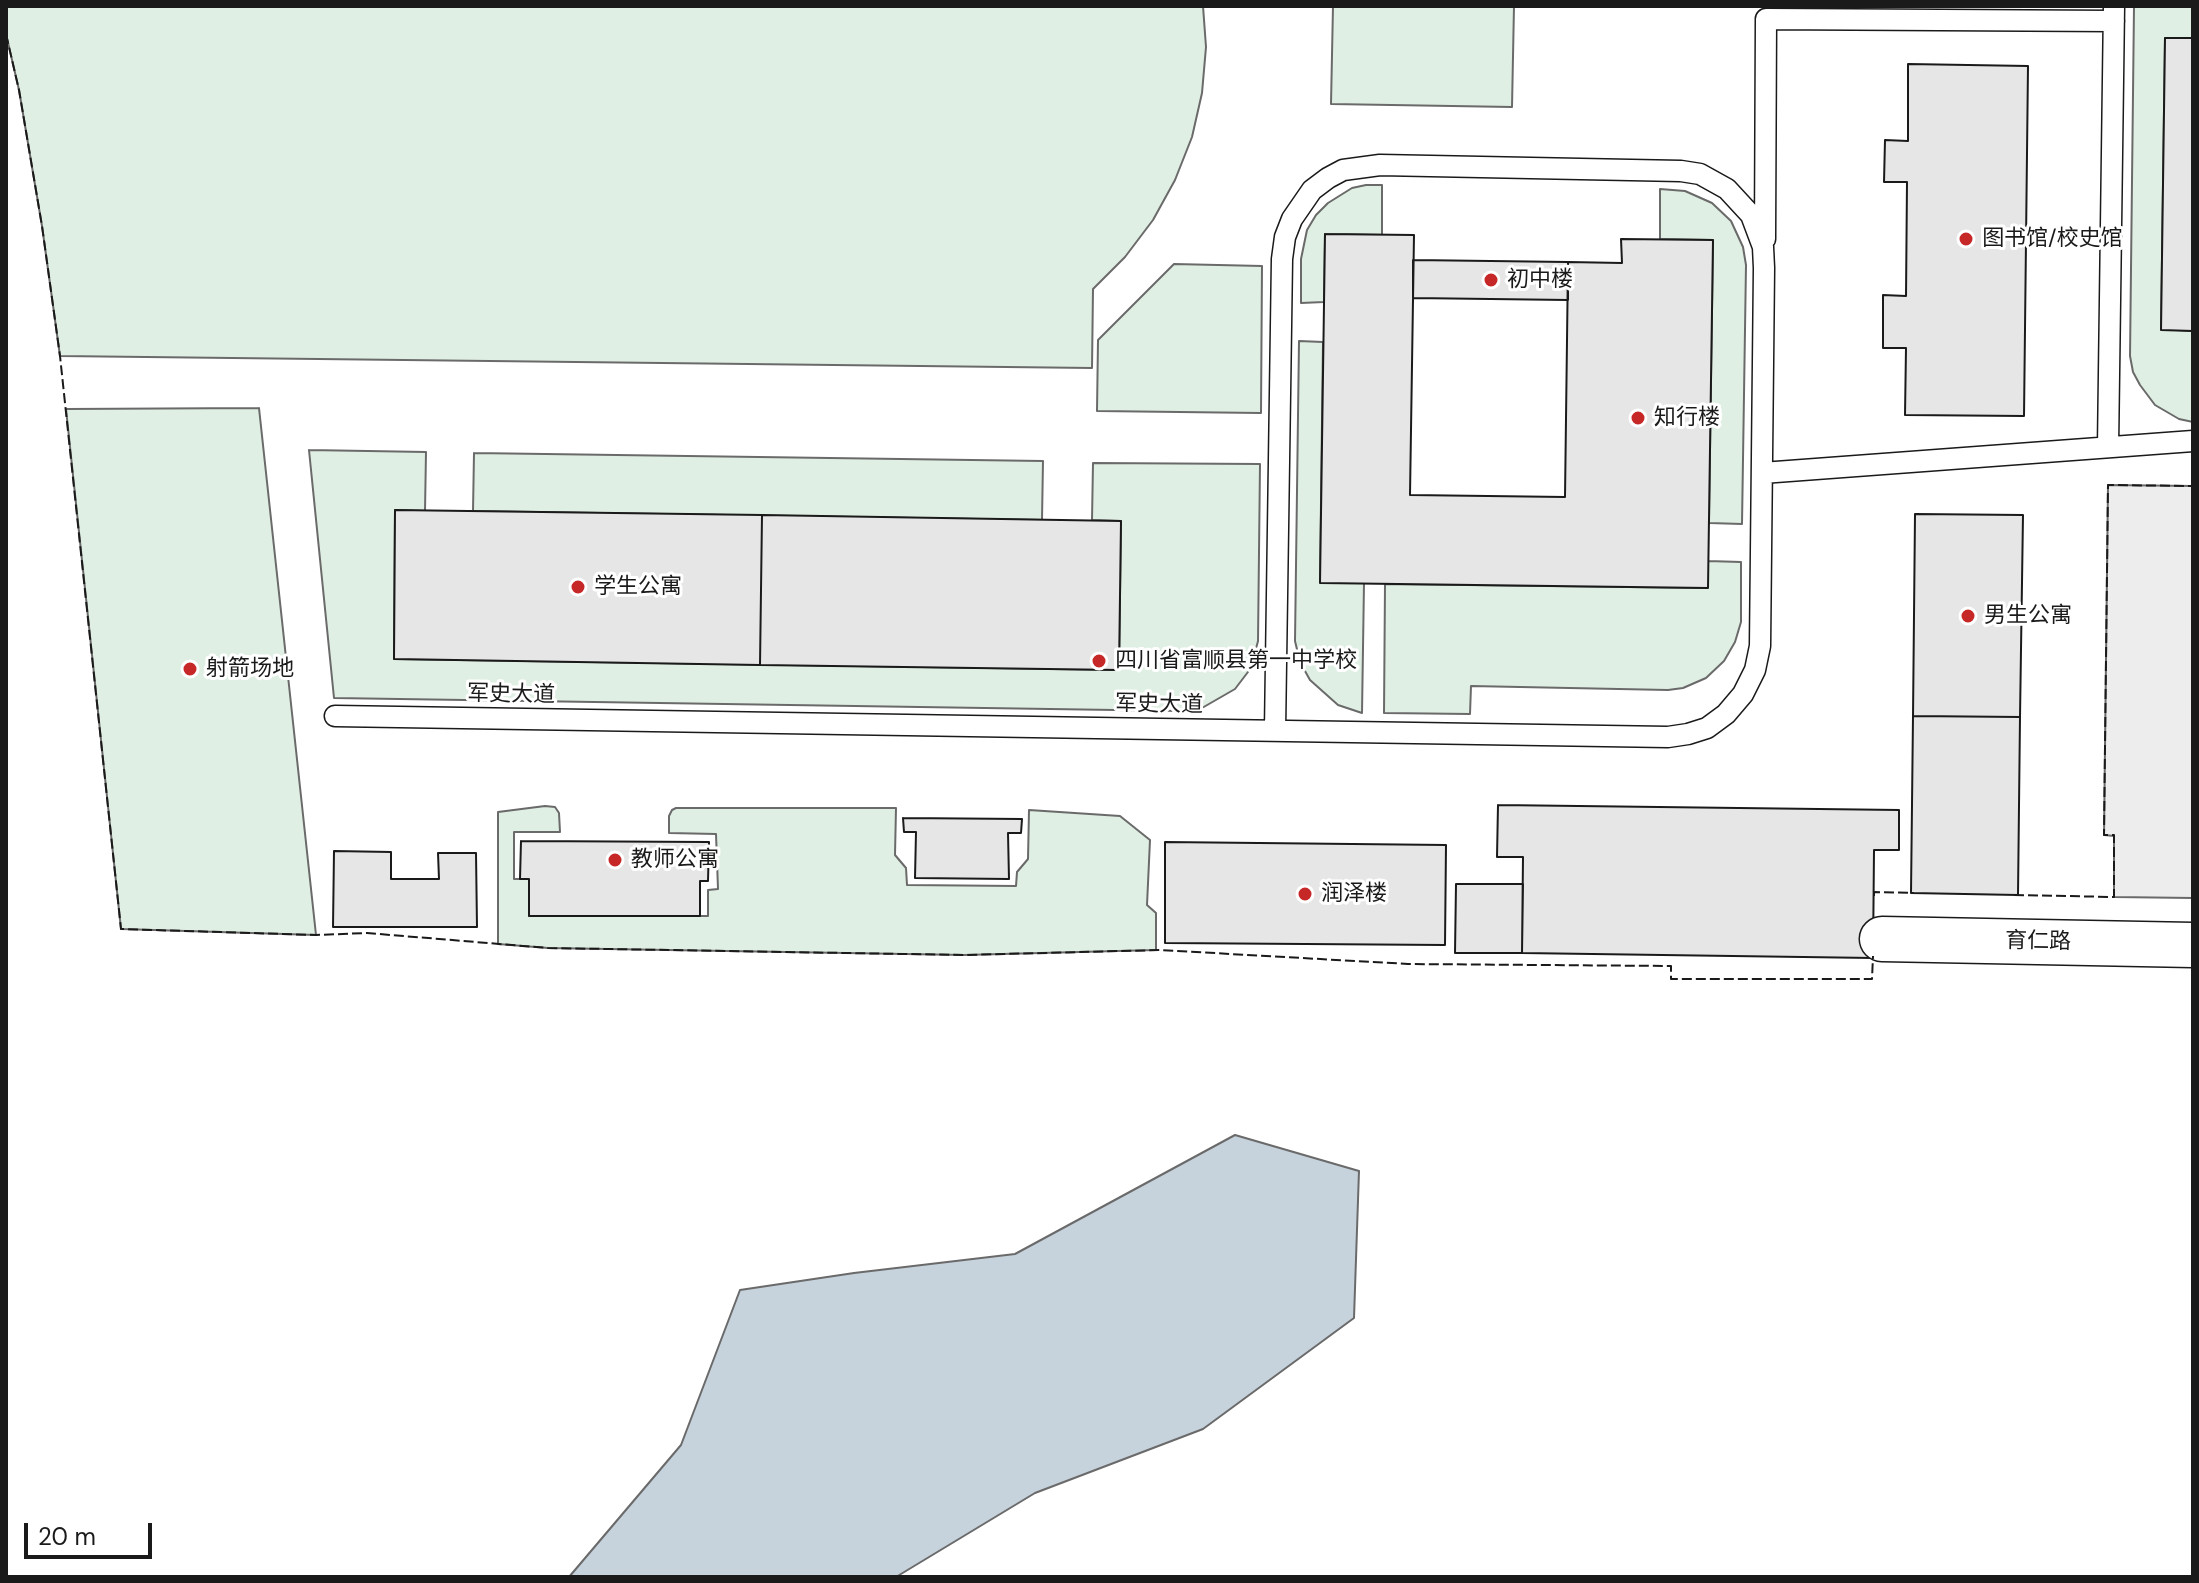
<!DOCTYPE html>
<meta charset="utf-8">
<style>
body{margin:0}
#map{position:relative;width:2199px;height:1583px;overflow:hidden;background:#fff;font-family:"DM Sans",sans-serif}
canvas{display:block}
.frame{position:absolute;inset:0;border:8px solid #1a1a1a;pointer-events:none}
.scale{position:absolute;left:24px;top:1523px;width:128px;height:36px;box-sizing:border-box;border:4px solid #1a1a1a;border-top:0;padding-left:10px;font-size:24px;line-height:28px;white-space:nowrap;color:#1a1a1a;-webkit-text-stroke:6px #fff;paint-order:stroke}
</style>
<div id="map">
<canvas width="2199" height="1583"></canvas>
<div class="frame"></div>
<div class="scale">20 m</div>
</div>
<script>
const ctx = document.querySelector('canvas').getContext('2d');
ctx.lineJoin = 'round';
function paint(path, color) {
  ctx.fillStyle = color;
  ctx.fill(path, 'evenodd');
}
function poly(rows) {
  const path = new Path2D();
  for (const r of rows) {
    path.moveTo(r[0], r[1]);
    for (let i = 2; i < r.length; i += 2) path.lineTo(r[i], r[i + 1]);
  }
  return path;
}
function stroke(path, color, width, dash) {
  ctx.strokeStyle = color;
  ctx.lineWidth = width;
  ctx.lineCap = dash ? 'butt' : 'round';
  ctx.setLineDash(dash || []);
  ctx.stroke(path);
}
function drawText(font, color, halo, rows, align = 'center') {
  ctx.font = font + ' "DM Sans","Noto Sans SC",sans-serif';
  ctx.lineWidth = 6;
  ctx.setLineDash([]);
  ctx.textBaseline = 'middle';
  ctx.strokeStyle = halo;
  ctx.fillStyle = color;
  for (const [text, x, y, turn = 0] of rows) {
    ctx.save();
    ctx.translate(x, y);
    ctx.rotate((+turn || 0) * Math.PI / 180);
    ctx.textAlign = isNaN(turn) ? turn : align;
    if (halo) ctx.strokeText(text, 0, 0);
    ctx.fillText(text, 0, 0);
    ctx.restore();
  }
}
const green = poly([
 [6,6,1203,6,1206,47,1202,93,1192,137,1175,180,1153,220,1125,257,1093,289,1092,368,60,356,42,226,19,90,6,34,6,6],
 [1333,6,1514,6,1512,107,1331,104,1333,6],
 [2134,6,2193,6,2193,38,2165,38,2161,329,2193,331,2193,422,2179,419,2155,405,2140,385,2133,372,2130,356,2134,6],
 [1366,185,1382,185,1382,235,1325,234,1324,302,1301,303,1301,259,1307,230,1316,215,1328,203,1352,188,1366,185],
 [1660,189,1685,191,1712,203,1731,221,1743,247,1746,265,1742,524,1709,523,1713,240,1660,239,1660,189],
 [1174,264,1262,266,1261,413,1097,411,1098,340,1174,264],
 [1299,341,1323,342,1320,582,1364,583,1362,713,1338,705,1310,680,1300,662,1295,641,1299,341],
 [259,408,316,935,121,929,66,409,259,408],
 [309,450,426,452,425,511,395,510,394,659,1119,670,1121,521,1092,520,1093,463,1260,464,1258,641,1251,668,1235,689,1202,708,1180,711,334,698,309,450],
 [474,453,1043,461,1042,520,473,511,474,453],
 [1708,561,1741,562,1741,622,1735,642,1724,661,1706,678,1683,688,1668,690,1471,686,1470,714,1384,713,1385,584,1707,588,1708,561],
 [545,806,555,807,559,813,560,832,514,832,514,879,529,879,529,916,708,916,708,890,718,889,716,834,669,833,669,816,672,810,676,808,896,808,895,855,906,868,907,885,1016,886,1017,872,1028,859,1029,810,1120,816,1150,840,1147,905,1156,913,1156,950,964,955,548,948,498,944,498,812,545,806]
]);
const parking = poly([
 [2108,485,2193,486,2193,898,2114,897,2114,836,2104,835,2108,485]
]);
const water = poly([
 [1235,1135,1359,1171,1354,1318,1203,1429,1035,1493,896,1577,569,1577,681,1445,740,1290,854,1273,1015,1254,1235,1135]
]);
const building = poly([
 [2165,38,2193,38,2193,331,2161,330,2165,38],
 [1908,64,2028,66,2024,416,1905,415,1906,348,1883,348,1883,295,1906,296,1907,182,1884,182,1885,140,1908,141,1908,64],
 [1325,234,1414,235,1410,495,1565,497,1568,262,1622,263,1621,239,1713,240,1708,588,1320,583,1325,234],
 [1413,260,1568,262,1568,300,1413,298,1413,260],
 [395,510,762,515,760,665,394,659,395,510],
 [1915,514,2023,515,2020,717,1913,716,1915,514],
 [762,515,1121,521,1119,670,760,665,762,515],
 [1913,716,2020,717,2018,895,1911,893,1913,716],
 [1498,805,1899,810,1899,850,1874,850,1873,958,1522,953,1523,857,1497,857,1498,805],
 [903,818,1022,819,1021,833,1008,833,1009,879,915,878,916,832,904,832,903,818],
 [521,841,709,842,708,881,700,881,700,916,529,916,529,879,520,879,521,841],
 [1165,842,1446,845,1445,945,1165,943,1165,842],
 [334,851,391,852,391,879,439,879,438,853,476,853,477,927,333,927,334,851],
 [1456,884,1523,884,1522,953,1455,953,1456,884]
]);
const service = poly([
 [1765,239,1766,19,2114,21],
 [2108,447,2114,6],
 [1762,473,2193,441],
 [335,716,1668,737,1688,734,1707,728,1726,714,1743,694,1755,670,1760,646,1764,268,1763,247,1751,215,1727,189,1700,174,1681,171,1380,165,1343,170,1328,178,1312,190,1292,219,1285,237,1282,259,1275,730]
]);
const tertiary = poly([
 [1882,939,2193,945]
]);
const fence = poly([
 [6,34,19,90,42,226,60,356,121,929,316,935,367,933,548,948,964,955,1160,950,1408,964,1671,966,1671,979,1872,979,1873,956],
 [2014,895,2114,897,2114,835,2104,835,2108,485,2193,486],
 [1874,896,1874,892,1914,893]
]);
const markers = [
 [1966,239,8,"#c62828"],
 [1491,280,8,"#c62828"],
 [1638,418,8,"#c62828"],
 [578,587,8,"#c62828"],
 [1968,616,8,"#c62828"],
 [1099,661,8,"#c62828"],
 [190,669,8,"#c62828"],
 [615,860,8,"#c62828"],
 [1305,894,8,"#c62828"]
];
const poiNames = [
 ["图书馆/校史馆",1982,239],
 ["初中楼",1507,280],
 ["知行楼",1654,418],
 ["学生公寓",594,587],
 ["男生公寓",1984,616],
 ["四川省富顺县第一中学校",1115,661],
 ["射箭场地",206,669],
 ["教师公寓",631,860],
 ["润泽楼",1321,894]
];
const streetNames = [
 ["军史大道",511,695,1],
 ["军史大道",1159,705,1],
 ["育仁路",2038,942,1]
];
paint(green, '#e0efe3');
stroke(green, '#6a6a6a', 2);
paint(parking, '#ededed');
stroke(parking, '#6a6a6a', 2);
paint(water, '#c6d2dc');
stroke(water, '#6a6a6a', 2);
paint(building, '#e6e6e6');
stroke(building, '#1a1a1a', 2);
stroke(service, '#1a1a1a', 23);
stroke(tertiary, '#1a1a1a', 47);
stroke(service, '#fff', 20);
stroke(tertiary, '#fff', 44);
stroke(fence, '#1a1a1a', 2, [10, 4]);
for (const [x, y, r, color] of markers) {
  const dot = new Path2D();
  dot.arc(x, y, r, 0, 2 * Math.PI);
  ctx.fillStyle = color;
  ctx.fill(dot);
  stroke(dot, '#fff', 3);
}
drawText('22px', '#1a1a1a', '#fff', poiNames, 'left');
drawText('22px', '#1a1a1a', '#fff', streetNames);
</script>
